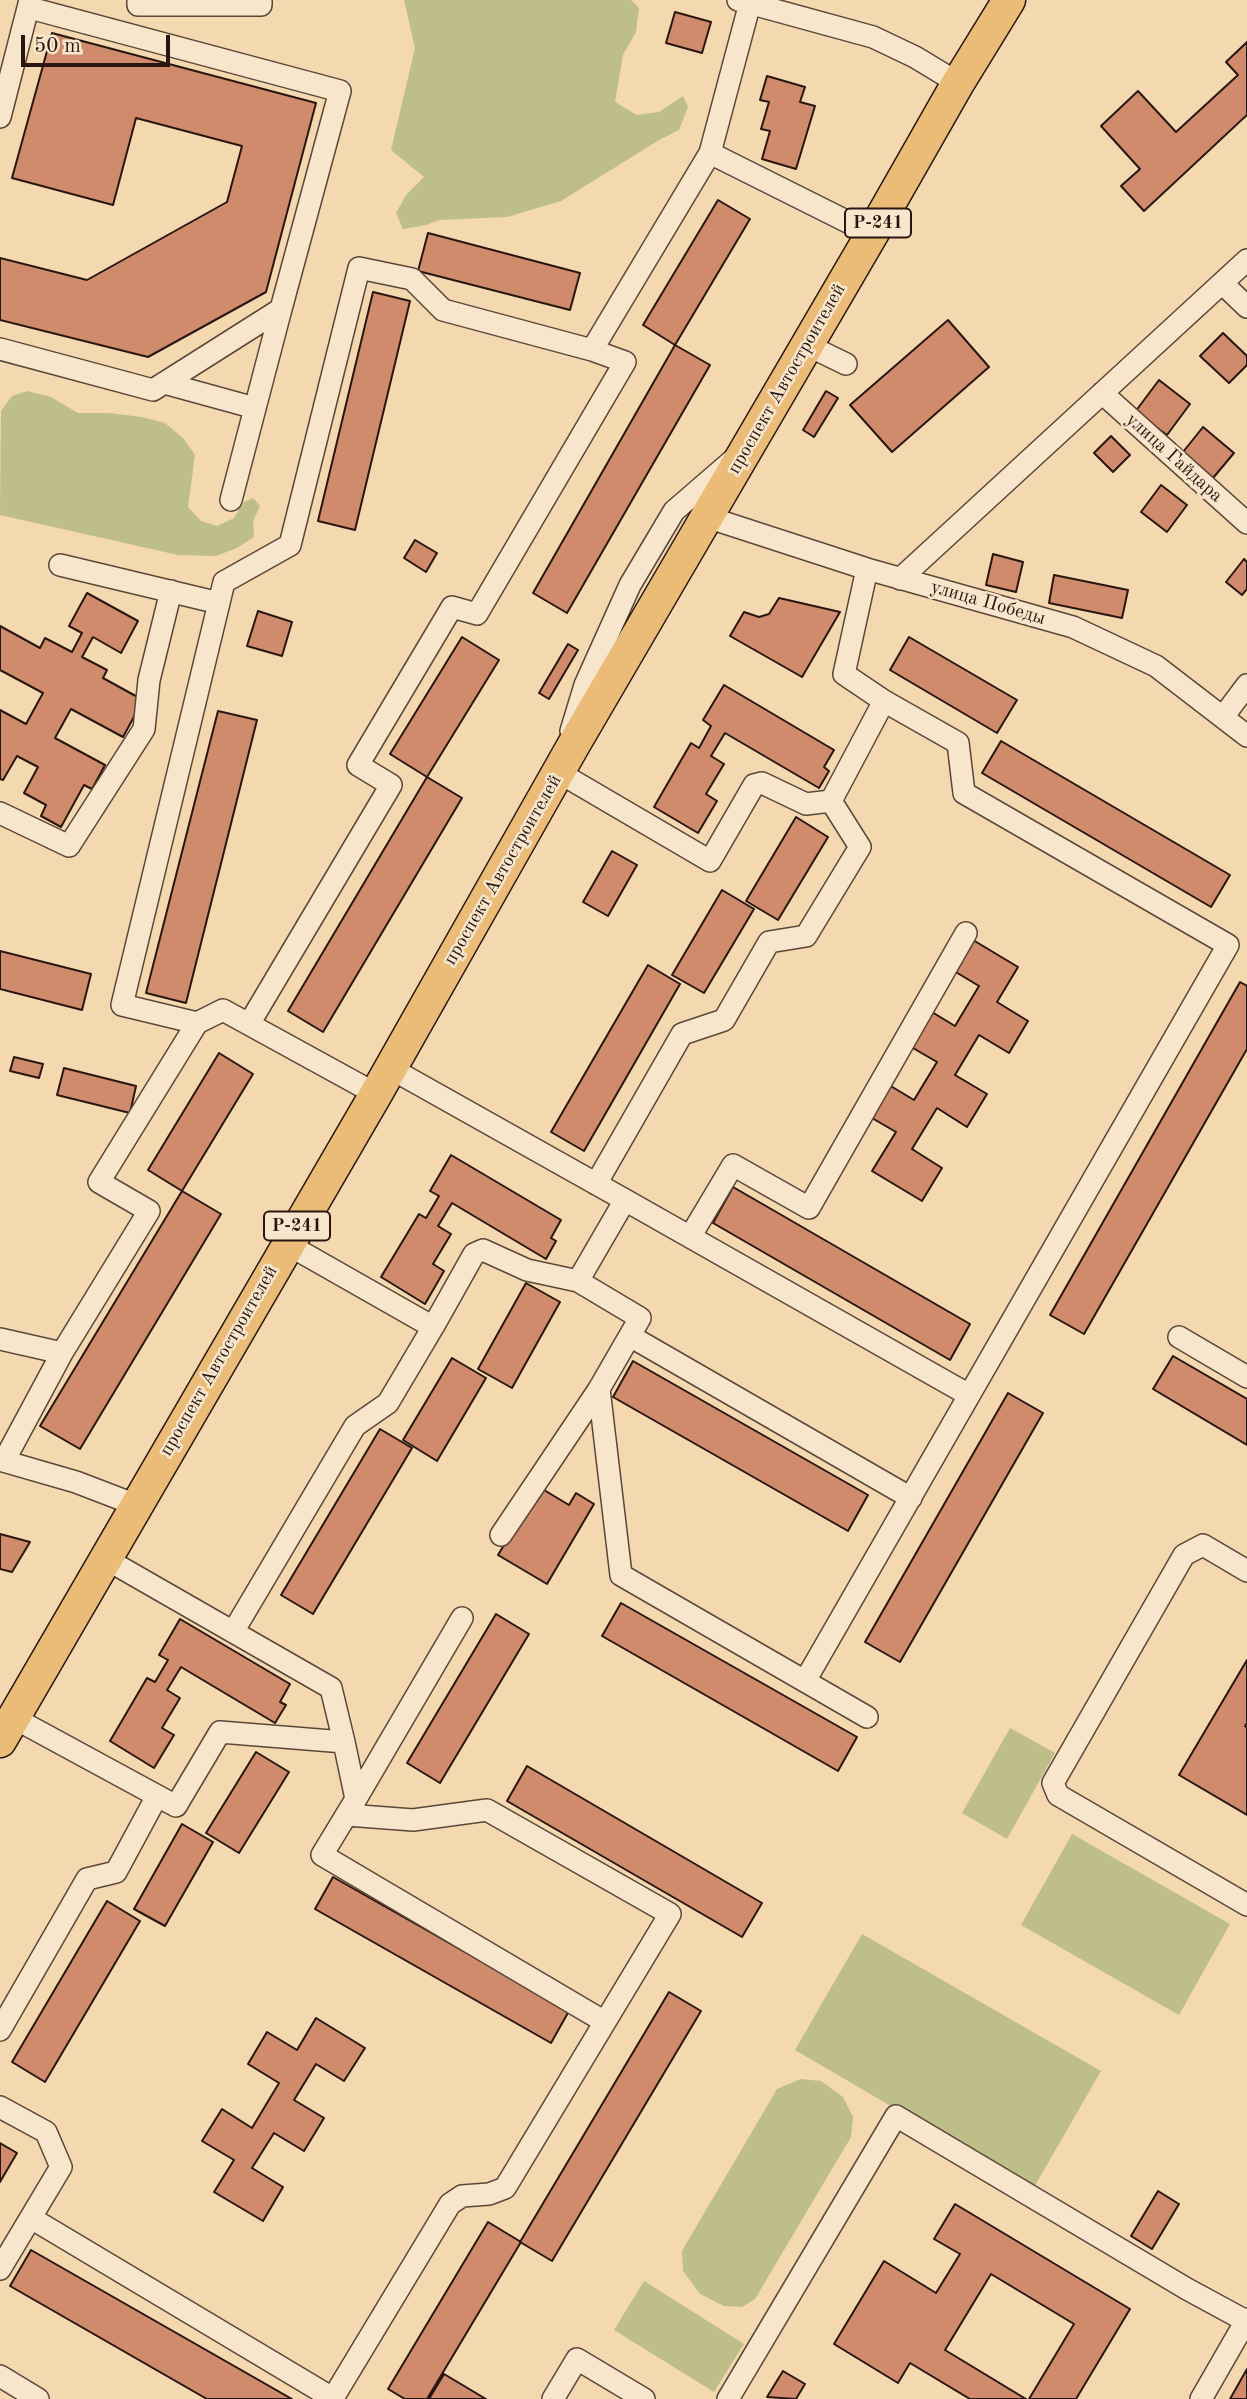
<!DOCTYPE html>
<meta charset="utf-8">
<style>
body{margin:0}
#map{position:relative;width:1247px;height:2399px;overflow:hidden;background:#f3d8b0;font-family:"Old Standard TT",serif}
canvas{display:block}
.scale{position:absolute;left:21px;top:35px;width:149px;height:32px;box-sizing:border-box;border:4px solid #281711;border-top:0;padding-left:9px;font-size:21px;line-height:24px;white-space:nowrap;color:#281711;-webkit-text-stroke:5px #f7e6cc;paint-order:stroke}
</style>
<div id="map">
<canvas width="1247" height="2399"></canvas>
<div class="scale">50 m</div>
</div>
<script>
const ctx = document.querySelector('canvas').getContext('2d');
ctx.lineJoin = 'round';
function paint(path, color) {
  ctx.fillStyle = color;
  ctx.fill(path, 'evenodd');
}
function poly(rows) {
  const path = new Path2D();
  for (const r of rows) {
    path.moveTo(r[0], r[1]);
    for (let i = 2; i < r.length; i += 2) path.lineTo(r[i], r[i + 1]);
  }
  return path;
}
function stroke(path, color, width, dash) {
  ctx.strokeStyle = color;
  ctx.lineWidth = width;
  ctx.lineCap = dash ? 'butt' : 'round';
  ctx.setLineDash(dash || []);
  ctx.stroke(path);
}
function drawText(font, color, halo, rows, align = 'center') {
  ctx.font = font + ' "Old Standard TT",serif';
  ctx.lineWidth = 5;
  ctx.setLineDash([]);
  ctx.textBaseline = 'middle';
  ctx.strokeStyle = halo;
  ctx.fillStyle = color;
  for (const [text, x, y, turn = 0] of rows) {
    ctx.save();
    ctx.translate(x, y);
    ctx.rotate((+turn || 0) * Math.PI / 180);
    ctx.textAlign = isNaN(turn) ? turn : align;
    if (halo) ctx.strokeText(text, 0, 0);
    ctx.fillText(text, 0, 0);
    ctx.restore();
  }
}
const green = poly([
 [404,0,631,0,639,8,636,32,623,55,615,102,637,115,659,112,683,96,688,107,679,130,659,140,561,201,507,217,439,220,426,225,403,229,396,213,406,195,424,177,391,150,415,48],
 [27,391,51,397,78,413,109,413,142,417,165,423,184,439,195,455,188,507,201,521,217,526,234,518,244,502,253,498,260,506,253,521,254,537,237,548,216,556,178,555,0,515,1,411,12,396],
 [1010,1728,1055,1753,1007,1839,962,1813],
 [1072,1834,1230,1924,1179,2015,1021,1925],
 [862,1934,1101,2071,1033,2189,795,2050],
 [801,2079,821,2081,843,2097,853,2117,851,2137,755,2299,742,2307,724,2306,700,2294,683,2271,682,2251,777,2089],
 [644,2281,744,2344,714,2392,614,2330]
]);
const building = poly([
 [675,12,711,22,702,53,666,43,675,12],
 [52,33,316,103,266,292,148,357,0,320,0,258,87,280,227,202,242,146,136,118,113,205,12,178,52,33],
 [1247,42,1247,115,1144,211,1121,186,1140,169,1101,126,1138,91,1176,132,1238,75,1226,62,1247,42],
 [767,76,805,87,800,102,815,106,796,169,762,159,770,131,761,129,769,102,760,100,767,76],
 [718,200,750,219,675,345,643,325,718,200],
 [428,233,580,273,570,310,418,271,428,233],
 [373,292,410,301,355,530,318,521,373,292],
 [948,320,989,367,892,452,850,405,948,320],
 [1223,333,1247,356,1247,365,1229,383,1200,356,1223,333],
 [675,345,710,365,567,613,533,593,675,345],
 [1159,380,1190,404,1167,435,1135,412,1159,380],
 [826,391,838,398,814,437,803,430,826,391],
 [1203,427,1234,453,1213,478,1183,452,1203,427],
 [1111,436,1130,455,1113,472,1094,453,1111,436],
 [1161,485,1187,505,1167,532,1141,512,1161,485],
 [415,540,437,553,426,572,404,558,415,540],
 [993,554,1023,562,1016,592,986,585,993,554],
 [1244,559,1247,562,1247,589,1242,595,1226,582,1244,559],
 [1054,575,1128,590,1122,618,1049,603,1054,575],
 [87,593,138,621,121,653,93,637,82,657,107,670,103,678,143,700,123,737,71,709,55,738,105,765,92,789,84,785,61,827,41,816,46,805,24,793,38,767,17,756,3,780,0,779,0,710,26,724,43,693,0,670,0,626,40,648,45,638,72,652,82,633,69,626,87,593],
 [779,598,840,612,802,677,730,636,744,612,759,617,769,614,779,598],
 [258,611,292,622,282,656,247,646,258,611],
 [462,637,499,660,427,777,390,754,462,637],
 [909,637,1017,700,997,733,890,670,909,637],
 [568,644,578,650,549,699,539,693,568,644],
 [724,685,834,750,824,767,829,771,819,788,725,733,711,756,724,764,706,794,717,801,698,833,654,807,691,743,699,748,711,726,703,720,724,685],
 [218,711,257,720,186,1003,146,993,218,711],
 [1001,741,1230,875,1211,907,982,773,1001,741],
 [427,777,462,798,323,1032,288,1011,427,777],
 [796,817,828,837,778,920,746,901,796,817],
 [612,851,637,865,608,916,583,902,612,851],
 [722,890,754,909,704,993,672,975,722,890],
 [968,937,1018,967,997,1002,1028,1021,1009,1053,979,1035,955,1075,987,1094,967,1127,937,1108,912,1149,942,1168,922,1201,872,1171,896,1132,865,1114,884,1082,914,1100,937,1062,906,1044,927,1009,955,1026,979,986,949,968,968,937],
 [0,951,91,974,82,1010,0,989,0,951],
 [648,965,680,984,584,1151,551,1132,648,965],
 [1240,982,1247,986,1247,1049,1084,1334,1050,1315,1240,982],
 [219,1053,253,1074,182,1191,148,1170,219,1053],
 [14,1057,43,1064,39,1078,10,1071,14,1057],
 [64,1068,136,1086,130,1113,57,1095,64,1068],
 [451,1155,561,1220,551,1238,556,1241,546,1259,452,1203,438,1226,451,1234,433,1264,444,1271,425,1304,381,1277,419,1214,426,1218,439,1196,430,1191,451,1155],
 [733,1187,970,1324,950,1360,713,1223,733,1187],
 [182,1191,221,1214,80,1449,40,1426,182,1191],
 [526,1283,560,1302,512,1388,478,1369,526,1283],
 [1173,1356,1247,1399,1247,1445,1153,1389,1173,1356],
 [452,1358,486,1378,437,1461,403,1440,452,1358],
 [633,1361,868,1495,848,1531,613,1397,633,1361],
 [1008,1393,1043,1413,900,1662,865,1642,1008,1393],
 [380,1429,412,1448,313,1614,281,1595,380,1429],
 [539,1487,569,1505,576,1493,594,1504,547,1584,498,1555,539,1487],
 [0,1534,30,1542,12,1572,0,1569,0,1534],
 [621,1603,857,1737,838,1771,602,1636,621,1603],
 [496,1614,529,1634,440,1783,407,1763,496,1614],
 [180,1619,290,1684,280,1702,286,1705,275,1723,181,1667,167,1690,180,1698,162,1728,174,1735,154,1768,110,1741,147,1678,155,1682,168,1660,159,1655,180,1619],
 [1247,1660,1247,1723,1245,1726,1247,1727,1247,1815,1179,1775,1247,1660],
 [256,1752,289,1772,239,1853,206,1833,256,1752],
 [527,1766,762,1903,742,1937,507,1801,527,1766],
 [182,1824,213,1842,165,1926,134,1909,182,1824],
 [333,1877,569,2011,551,2043,315,1909,333,1877],
 [107,1901,140,1921,45,2082,12,2062,107,1901],
 [669,1992,701,2011,552,2261,520,2242,669,1992],
 [316,2018,365,2048,344,2081,316,2064,294,2100,324,2118,304,2151,274,2133,252,2168,283,2187,263,2221,214,2192,234,2160,202,2141,222,2109,252,2128,279,2083,248,2064,267,2032,297,2050,316,2018],
 [0,2143,17,2153,0,2182,0,2143],
 [1158,2191,1179,2204,1152,2249,1131,2236,1158,2191],
 [955,2204,1130,2309,1076,2399,1029,2399,1074,2324,991,2274,945,2350,1026,2399,970,2399,910,2363,898,2383,834,2344,884,2261,936,2293,960,2254,934,2239,955,2204],
 [488,2222,521,2242,427,2399,405,2399,388,2389,488,2222],
 [31,2250,292,2399,207,2399,10,2286,31,2250],
 [1247,2369,1247,2399,1230,2399,1247,2369],
 [783,2371,805,2384,796,2399,767,2397,783,2371],
 [444,2374,486,2399,429,2399,444,2374]
]);
const minor = poly([
 [138,0,138,5,261,5,261,0],
 [738,0,873,37,915,57,958,83],
 [0,117,30,0],
 [710,153,750,3],
 [1222,283,1247,307],
 [807,345,846,364],
 [0,349,153,390,281,309,340,91,30,8],
 [164,383,255,408],
 [1102,393,1247,523],
 [231,500,281,309],
 [707,517,867,569,1073,627,1156,666,1247,736],
 [60,565,219,603],
 [900,579,1247,260],
 [1223,717,1247,685],
 [571,731,585,685,630,585,674,511,733,460],
 [561,761,558,772,710,861,754,785,762,783,806,804,831,801,884,701],
 [0,813,69,846,144,729,149,680,171,591],
 [249,1024,391,785,358,765,452,607,477,614,625,362,592,350],
 [376,1094,223,1010,197,1023,122,1005,224,582,290,545,359,268,412,279,443,310,592,350,710,153,872,234],
 [596,1184,682,1034,724,1020,769,942,806,936,860,847,831,801],
 [625,1200,969,1395],
 [690,1237,733,1165,809,1208,966,933],
 [287,1244,433,1327,474,1254,483,1250,527,1270,578,1281,625,1200,390,1068],
 [578,1281,640,1318,599,1389,621,1575,867,1717],
 [630,1336,911,1498],
 [1179,1337,1247,1377],
 [0,1339,62,1353],
 [0,1460,76,1482,136,1505],
 [4,1461,62,1353,149,1211,99,1182,197,1023],
 [501,1535,599,1389],
 [106,1559,331,1688,344,1742],
 [1247,1571,1203,1545,1184,1555,1053,1783,1058,1795,1247,1905],
 [233,1632,355,1426,388,1403,433,1327],
 [805,1681,1228,945,964,793,958,743,884,701,844,674,867,569],
 [14,1718,176,1806,220,1732,344,1742,356,1799,322,1855,605,2022],
 [356,1799,462,1618],
 [0,2030,87,1879,116,1872,157,1796],
 [0,2107,46,2132,61,2167,0,2269],
 [31,2218,334,2399],
 [0,2376,38,2399],
 [333,2398,450,2204,462,2196,489,2194,505,2188,670,1914,487,1810,413,1820,347,1815],
 [553,2399,577,2359,644,2399],
 [728,2399,896,2116,1187,2289,1246,2321],
 [1201,2399,1247,2319]
]);
const highway = poly([
 [0,1741,376,1094,573,746,872,234,958,83,1009,0]
]);
const shields = [
 [878,223,66],
 [297,1226,66]
];
const shieldNames = [
 ["Р-241",878,223],
 ["Р-241",297,1226]
];
const streetNames = [
 ["проспект Автостроителей",787,379,-60],
 ["улица Гайдара",1174,458,42],
 ["улица Победы",988,603,16],
 ["проспект Автостроителей",503,870,-60],
 ["проспект Автостроителей",219,1361,-60]
];
paint(green, '#bebe89');
paint(building, '#d08b6c');
stroke(building, '#281711', 2);
stroke(minor, '#5b4739', 24);
stroke(highway, '#281711', 35);
stroke(minor, '#f7e6cc', 21);
stroke(highway, '#eabc78', 32);
for (const [x, y, w] of shields) {
  const box = new Path2D();
  box.roundRect(x - w / 2, y - 14.5, w, 29, 5);
  ctx.fillStyle = '#f7e6cc';
  ctx.fill(box);
  stroke(box, '#281711', 2);
}
drawText('bold 18px', '#281711', null, shieldNames);
drawText('19px', '#281711', '#f7e6cc', streetNames);
</script>
